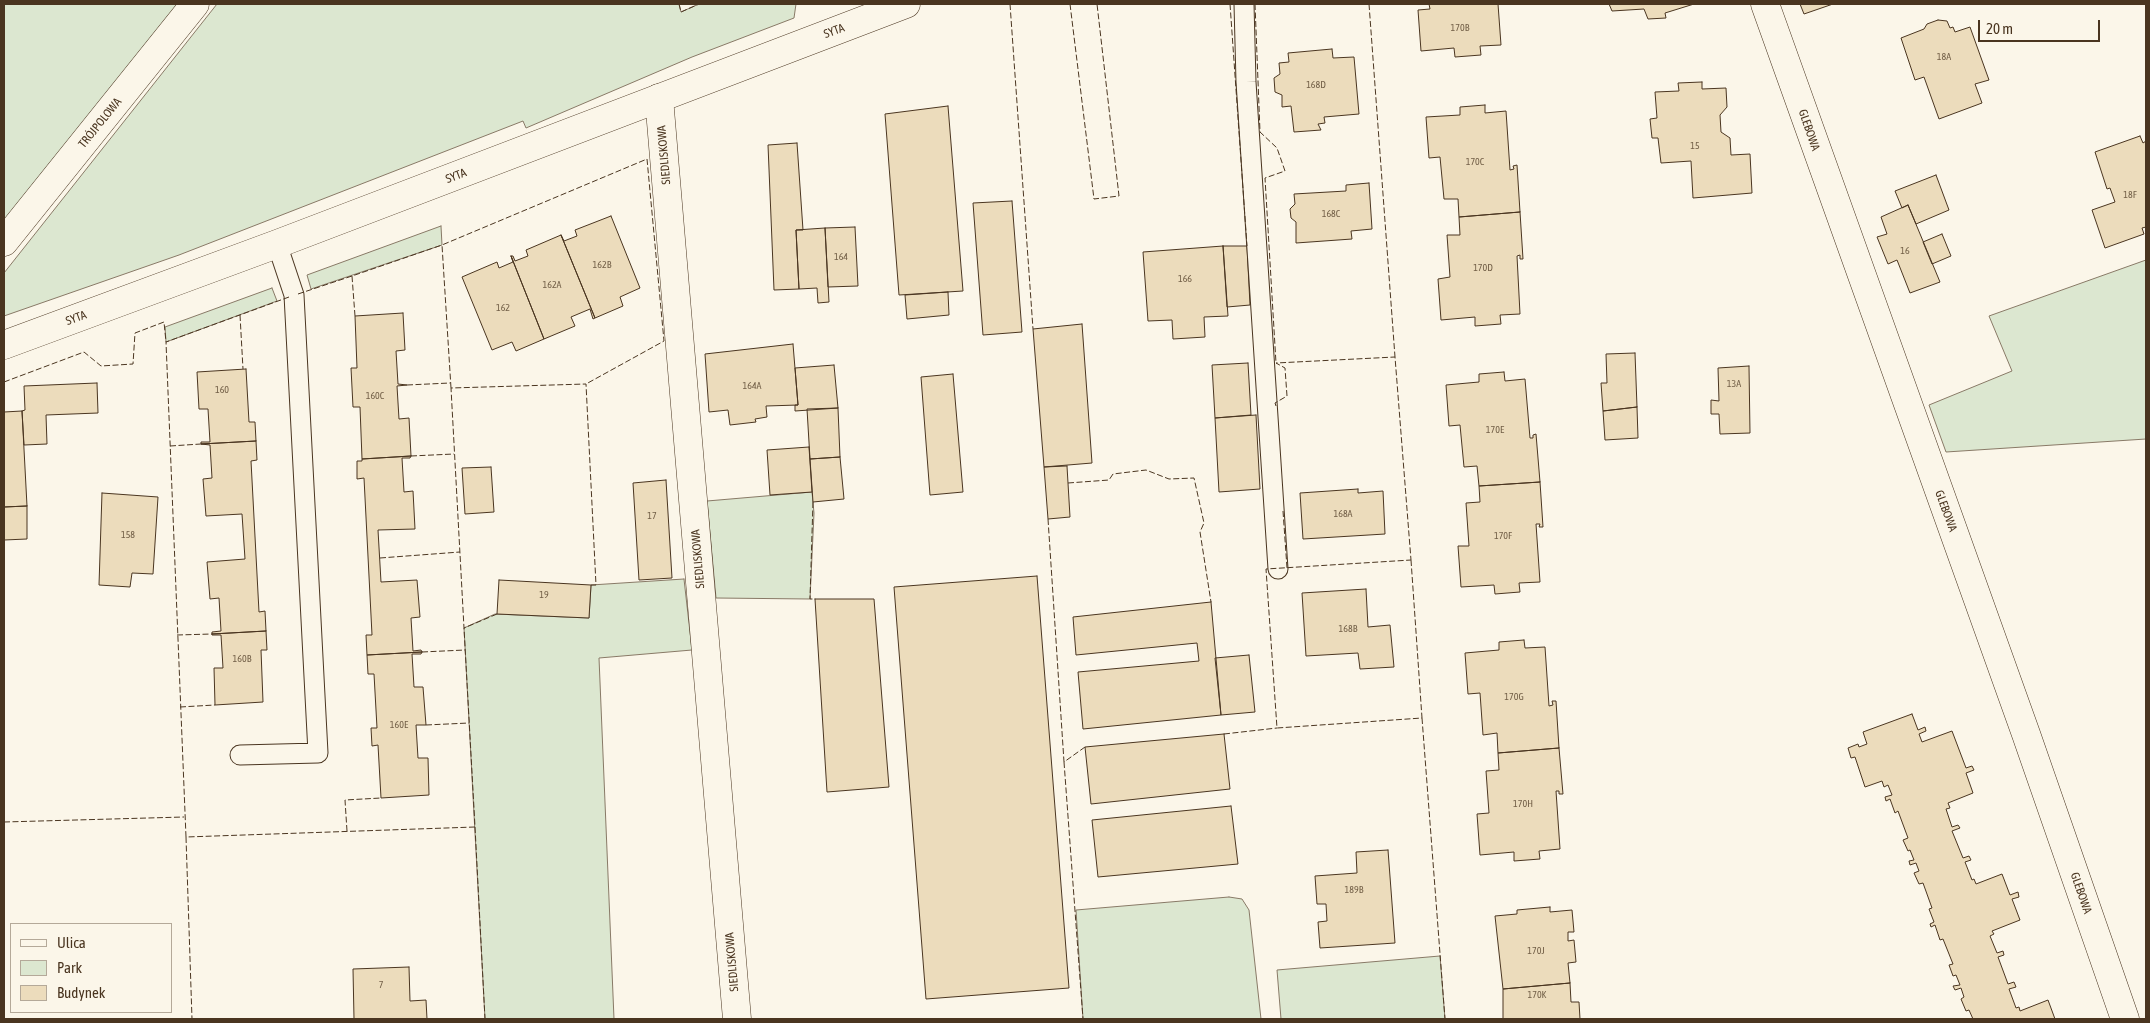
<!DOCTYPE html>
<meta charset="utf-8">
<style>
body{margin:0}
#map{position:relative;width:2150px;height:1023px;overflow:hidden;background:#fbf6e9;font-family:"Asap Condensed",sans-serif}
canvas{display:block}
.frame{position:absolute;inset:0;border:5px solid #4a3520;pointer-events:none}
.legend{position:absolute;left:10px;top:923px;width:162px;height:90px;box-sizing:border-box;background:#fbf6e9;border:1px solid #b4a999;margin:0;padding:6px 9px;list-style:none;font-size:15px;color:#4a3520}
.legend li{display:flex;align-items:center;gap:10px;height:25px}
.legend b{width:25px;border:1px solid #b4a999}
.scale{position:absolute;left:1978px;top:20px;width:122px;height:22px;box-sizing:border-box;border:2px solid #4a3520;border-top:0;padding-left:6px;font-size:15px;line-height:18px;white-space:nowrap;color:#4a3520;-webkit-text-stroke:4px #fbf6e9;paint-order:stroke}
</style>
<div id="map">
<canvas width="2150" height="1023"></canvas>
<div class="frame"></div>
<ul class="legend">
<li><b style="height:6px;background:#fbf6e9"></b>Ulica</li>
<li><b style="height:14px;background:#dce7d0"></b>Park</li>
<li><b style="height:14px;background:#ecdcbc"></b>Budynek</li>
</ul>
<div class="scale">20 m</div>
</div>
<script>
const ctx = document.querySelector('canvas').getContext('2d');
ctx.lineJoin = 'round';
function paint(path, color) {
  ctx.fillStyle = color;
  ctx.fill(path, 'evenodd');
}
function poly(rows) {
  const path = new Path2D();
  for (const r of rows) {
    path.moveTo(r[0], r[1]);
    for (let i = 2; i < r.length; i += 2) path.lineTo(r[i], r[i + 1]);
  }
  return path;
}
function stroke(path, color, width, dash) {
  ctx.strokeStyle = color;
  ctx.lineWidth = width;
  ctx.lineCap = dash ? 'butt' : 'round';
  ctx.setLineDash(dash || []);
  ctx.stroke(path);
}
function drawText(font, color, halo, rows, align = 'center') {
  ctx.font = font + ' "Asap Condensed",sans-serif';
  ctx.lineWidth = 4;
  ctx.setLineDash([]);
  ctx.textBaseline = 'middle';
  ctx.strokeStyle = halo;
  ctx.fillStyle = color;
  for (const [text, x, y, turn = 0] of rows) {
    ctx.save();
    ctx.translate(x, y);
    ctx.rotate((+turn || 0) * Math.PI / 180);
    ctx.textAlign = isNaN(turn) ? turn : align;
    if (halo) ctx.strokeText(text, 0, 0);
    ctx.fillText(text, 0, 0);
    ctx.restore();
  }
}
const green = poly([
 [4,4,184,4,4,231,4,4],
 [217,4,679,4,681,12,699,4,796,4,794,18,692,57,526,128,523,121,179,255,4,316,4,273,217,4],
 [441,226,442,245,311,289,307,275,441,226],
 [2146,260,2146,439,1946,452,1929,405,2012,371,1989,316,2146,260],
 [272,288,277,301,166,342,165,327,272,288],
 [812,492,814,513,810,599,716,598,707,501,812,492],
 [684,579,692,650,599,658,614,1019,485,1019,464,628,495,614,589,618,591,585,684,579],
 [1229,897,1242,899,1249,910,1261,1019,1083,1019,1076,910,1229,897],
 [1440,956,1445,1019,1281,1019,1277,970,1440,956]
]);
const building = poly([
 [1429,4,1498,4,1501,45,1480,46,1481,55,1455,57,1454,48,1421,51,1418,10,1430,9,1429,4],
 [1609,4,1694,4,1665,13,1666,18,1648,19,1644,9,1612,11,1609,4],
 [1800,4,1833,4,1804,14,1800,4],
 [1938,20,1947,21,1950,28,1953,27,1955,32,1970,27,1989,80,1975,84,1982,103,1939,119,1924,77,1915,80,1901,38,1924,29,1927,24,1938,20],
 [1332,49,1333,58,1354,57,1359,114,1324,117,1325,123,1318,124,1321,130,1294,132,1291,106,1282,107,1282,95,1275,92,1274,78,1280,74,1279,63,1289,62,1288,53,1332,49],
 [1702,82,1702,89,1726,88,1727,107,1720,115,1721,132,1730,138,1731,155,1750,154,1752,193,1693,198,1691,161,1661,163,1658,138,1652,138,1650,119,1657,118,1655,92,1679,91,1678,83,1702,82],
 [1485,105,1485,113,1506,111,1510,170,1514,169,1513,166,1517,165,1520,212,1459,217,1458,199,1444,199,1440,157,1429,158,1426,117,1460,115,1460,107,1485,105],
 [948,106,963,291,899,295,885,114,948,106],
 [2140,136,2143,143,2146,141,2146,227,2142,228,2144,234,2105,248,2092,210,2115,202,2110,188,2107,189,2095,152,2140,136],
 [797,143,803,230,796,230,799,289,774,290,768,145,797,143],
 [1936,175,1949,210,1916,224,1908,205,1902,208,1895,191,1936,175],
 [1369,183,1372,229,1351,231,1352,239,1296,243,1296,222,1291,218,1290,209,1295,204,1294,194,1346,191,1346,185,1369,183],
 [1012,201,1022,332,983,335,973,203,1012,201],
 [1908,205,1940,282,1910,293,1897,260,1888,264,1877,237,1887,234,1881,217,1908,205],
 [1520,212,1523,259,1520,259,1520,255,1517,256,1520,314,1500,315,1501,324,1475,326,1475,317,1441,320,1438,279,1450,277,1447,235,1460,235,1459,217,1520,212],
 [611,216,640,288,620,297,623,306,595,318,561,235,564,241,577,236,575,230,611,216],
 [855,227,858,286,828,287,825,228,855,227],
 [825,228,829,302,818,303,817,288,799,289,796,230,825,228],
 [1942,234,1951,256,1932,264,1923,242,1942,234],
 [561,235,595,318,593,319,590,309,571,317,575,326,544,339,511,256,513,256,515,261,528,256,526,250,561,235],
 [1223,246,1228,316,1204,317,1205,337,1173,339,1172,320,1148,321,1143,252,1223,246],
 [1223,246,1247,246,1250,305,1227,307,1223,246],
 [511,256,544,339,516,351,512,342,492,350,462,277,497,262,499,268,513,262,511,256],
 [948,292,949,315,907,319,905,295,948,292],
 [403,313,405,350,396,351,398,384,407,385,397,386,399,419,409,418,411,456,362,459,360,407,353,407,351,368,357,368,355,316,403,313],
 [1082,324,1092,463,1044,467,1033,329,1082,324],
 [793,344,798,405,766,406,767,417,755,419,756,422,730,425,728,410,709,412,705,354,793,344],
 [1635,353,1637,407,1603,411,1601,383,1607,383,1606,354,1635,353],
 [1248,363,1251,415,1215,418,1212,365,1248,363],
 [834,365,838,408,795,411,795,405,798,405,795,368,834,365],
 [1749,366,1750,433,1720,434,1719,414,1711,414,1711,400,1719,401,1718,368,1749,366],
 [246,369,249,422,255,422,256,441,201,444,201,442,210,442,208,409,199,409,197,372,246,369],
 [1504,372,1505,381,1525,379,1530,438,1533,438,1533,435,1536,434,1540,482,1479,486,1477,466,1464,467,1460,425,1449,426,1446,385,1479,382,1479,374,1504,372],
 [953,374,963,492,930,495,921,377,953,374],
 [97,383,98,413,46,415,47,444,24,445,22,411,25,410,24,386,97,383],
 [1637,407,1638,438,1605,440,1603,411,1637,407],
 [838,408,840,457,810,459,807,409,838,408],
 [22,411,27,506,4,507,4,412,22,411],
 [1256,415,1260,489,1219,492,1215,418,1256,415],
 [256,441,257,460,251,461,259,612,265,611,266,631,212,634,212,632,221,631,219,598,210,599,207,562,245,559,242,514,206,516,203,479,212,478,210,445,201,444,256,441],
 [809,447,812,492,770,495,767,450,809,447],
 [411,456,410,458,402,458,404,492,413,491,415,529,378,530,381,582,417,580,420,617,411,618,413,651,421,650,422,652,367,655,366,635,372,635,364,478,357,479,357,461,362,461,362,459,411,456],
 [840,457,844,499,813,502,810,459,840,457],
 [1067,466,1070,517,1048,519,1044,467,1067,466],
 [491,467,494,512,465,514,462,468,491,467],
 [666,480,672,578,639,580,633,483,666,480],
 [1540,482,1543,527,1539,527,1540,524,1536,524,1540,582,1519,583,1520,592,1495,594,1494,585,1461,587,1458,546,1469,546,1466,503,1480,502,1479,486,1540,482],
 [1358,489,1358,493,1383,491,1385,534,1303,539,1300,493,1358,489],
 [102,493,158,497,153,574,132,573,130,587,99,585,102,493],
 [27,506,27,539,4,540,4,507,27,506],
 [1037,576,1069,988,926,999,894,587,1037,576],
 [499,580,591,585,589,618,497,614,499,580],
 [1366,589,1368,627,1390,625,1394,667,1360,669,1358,653,1306,656,1302,593,1366,589],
 [815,599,874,599,889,787,827,792,815,599],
 [1211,602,1221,715,1083,729,1078,672,1199,661,1197,643,1076,655,1073,617,1211,602],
 [266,631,267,650,261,650,263,702,215,705,214,668,223,668,221,635,212,635,212,634,266,631],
 [1524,640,1525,648,1545,647,1549,706,1553,705,1552,701,1556,701,1559,748,1498,753,1497,733,1483,735,1480,693,1468,694,1465,653,1499,650,1499,642,1524,640],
 [422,652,421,654,412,654,414,687,423,687,426,725,416,725,418,758,428,758,429,795,381,798,378,745,372,746,371,728,377,728,374,674,368,674,367,655,422,652],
 [1249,655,1255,712,1221,715,1215,658,1249,655],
 [1912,714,1918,730,1925,727,1926,731,1919,734,1922,742,1952,731,1966,768,1972,766,1974,770,1966,773,1973,793,1948,803,1950,808,1946,809,1952,827,1958,825,1960,828,1952,831,1963,858,1969,856,1971,860,1965,862,1972,880,1974,879,1976,884,2002,874,2010,895,2018,892,2019,897,2012,899,2020,920,1992,931,1994,934,1990,936,1997,953,2003,951,2004,955,1998,957,2008,984,2014,982,2016,987,2009,989,2016,1008,2019,1007,2020,1011,2048,1000,2055,1019,1973,1019,1969,1010,1966,1011,1961,999,1964,997,1961,988,1955,990,1953,986,1960,985,1956,975,1953,976,1949,965,1953,964,1943,939,1940,940,1935,925,1931,927,1930,924,1934,922,1929,909,1932,908,1923,883,1919,884,1914,873,1919,871,1916,863,1910,865,1909,861,1914,860,1910,850,1908,851,1903,840,1908,838,1898,811,1895,813,1890,799,1886,801,1885,797,1892,795,1888,785,1884,787,1882,781,1865,787,1855,757,1851,758,1848,748,1858,744,1859,747,1867,744,1863,732,1912,714],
 [1224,734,1230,789,1091,804,1085,747,1224,734],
 [1559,748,1563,794,1559,794,1559,791,1556,791,1560,849,1539,851,1540,859,1514,861,1514,852,1480,855,1477,814,1489,813,1486,771,1499,770,1498,753,1559,748],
 [1231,806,1238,864,1098,877,1092,820,1231,806],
 [1388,850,1395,943,1320,948,1318,922,1327,921,1326,904,1317,904,1315,876,1357,873,1356,852,1388,850],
 [1550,907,1550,912,1572,910,1574,932,1568,932,1568,941,1574,940,1576,962,1568,963,1570,983,1503,989,1495,916,1517,914,1517,910,1550,907],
 [409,967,410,1001,426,1000,427,1019,354,1019,353,969,409,967],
 [1570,983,1571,1002,1579,1002,1580,1019,1503,1019,1503,989,1570,983]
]);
const service = poly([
 [1244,4,1246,82,1278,569],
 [240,755,318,753,294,295,277,244]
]);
const minor = poly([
 [1765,4,2026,734,2125,1019],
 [659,98,737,1019],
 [4,242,195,4]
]);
const tertiary = poly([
 [4,345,277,244,906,4]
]);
const fence = poly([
 [679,4,681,12,699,4],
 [1010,4,1033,329],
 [1070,4,1094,199,1119,196,1097,4],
 [1230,4,1247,246],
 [1255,4,1260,132,1277,148,1285,171,1265,178,1276,363],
 [1369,4,1395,357],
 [298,294,352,276],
 [289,297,166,342,186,837,475,827,464,628],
 [240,315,243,369],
 [355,316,352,276,442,245],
 [4,382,84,352,101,366,133,364,135,333,164,322,166,342],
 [407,385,450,383],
 [451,388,442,245,647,159,664,341,586,384],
 [1276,406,1275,403,1287,396,1285,368,1276,363,1395,357,1411,560],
 [170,446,201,444],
 [411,456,454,454],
 [1068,483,1109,480,1113,474,1146,470,1169,479,1194,478,1204,523,1200,532,1211,602],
 [813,502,810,599,815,599],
 [1283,511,1287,568],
 [1048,519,1064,762,1085,747],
 [380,558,460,552],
 [1411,560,1422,718,1277,728,1266,569,1411,560],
 [497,614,464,628,451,388,586,384,596,585,591,585],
 [177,635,212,634],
 [422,652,465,650],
 [180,707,215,705],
 [1422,718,1445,1019],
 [426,725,469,723],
 [1224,734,1277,728],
 [1064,762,1083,1019],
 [4,822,184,817],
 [475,827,485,1019],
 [347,831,345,800,381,798],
 [186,837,192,1019]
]);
const numberNames = [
 ["170B",1460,28],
 ["18A",1944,57],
 ["168D",1316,85],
 ["15",1695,146],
 ["170C",1475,162],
 ["18F",2130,195],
 ["168C",1331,214],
 ["16",1905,251],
 ["164",841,257],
 ["162B",602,265],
 ["170D",1483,268],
 ["166",1185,279],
 ["162A",552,285],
 ["162",503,308],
 ["13A",1734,384],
 ["164A",752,386],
 ["160",222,390],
 ["160C",375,396],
 ["170E",1495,430],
 ["168A",1343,514],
 ["17",652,516],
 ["158",128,535],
 ["170F",1503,536],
 ["19",544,595],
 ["168B",1348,629],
 ["160B",242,659],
 ["170G",1514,697],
 ["160E",399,725],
 ["170H",1523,804],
 ["189B",1354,890],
 ["170J",1536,951],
 ["7",381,985],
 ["170K",1537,995]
];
const streetNames = [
 ["SYTA",834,31,-20],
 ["TRÓJPOLOWA",100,123,-51],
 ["GLEBOWA",1809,130,71],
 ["SIEDLISKOWA",664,155,-95],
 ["SYTA",456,176,-21],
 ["SYTA",76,318,-20],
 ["GLEBOWA",1946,511,70],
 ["SIEDLISKOWA",698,559,-95],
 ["GLEBOWA",2081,893,71],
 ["SIEDLISKOWA",732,962,-95]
];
paint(green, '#dce7d0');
stroke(green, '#887966', 1);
paint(building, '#ecdcbc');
stroke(building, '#4a3520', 1);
stroke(service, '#4a3520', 21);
stroke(minor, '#4a3520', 29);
stroke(tertiary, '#4a3520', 29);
stroke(service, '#fbf6e9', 19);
stroke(minor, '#fbf6e9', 28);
stroke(tertiary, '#fbf6e9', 28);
stroke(fence, '#4a3520', 1, [6, 2.5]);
drawText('10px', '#725f47', null, numberNames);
drawText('12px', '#4a3520', '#fbf6e9', streetNames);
</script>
